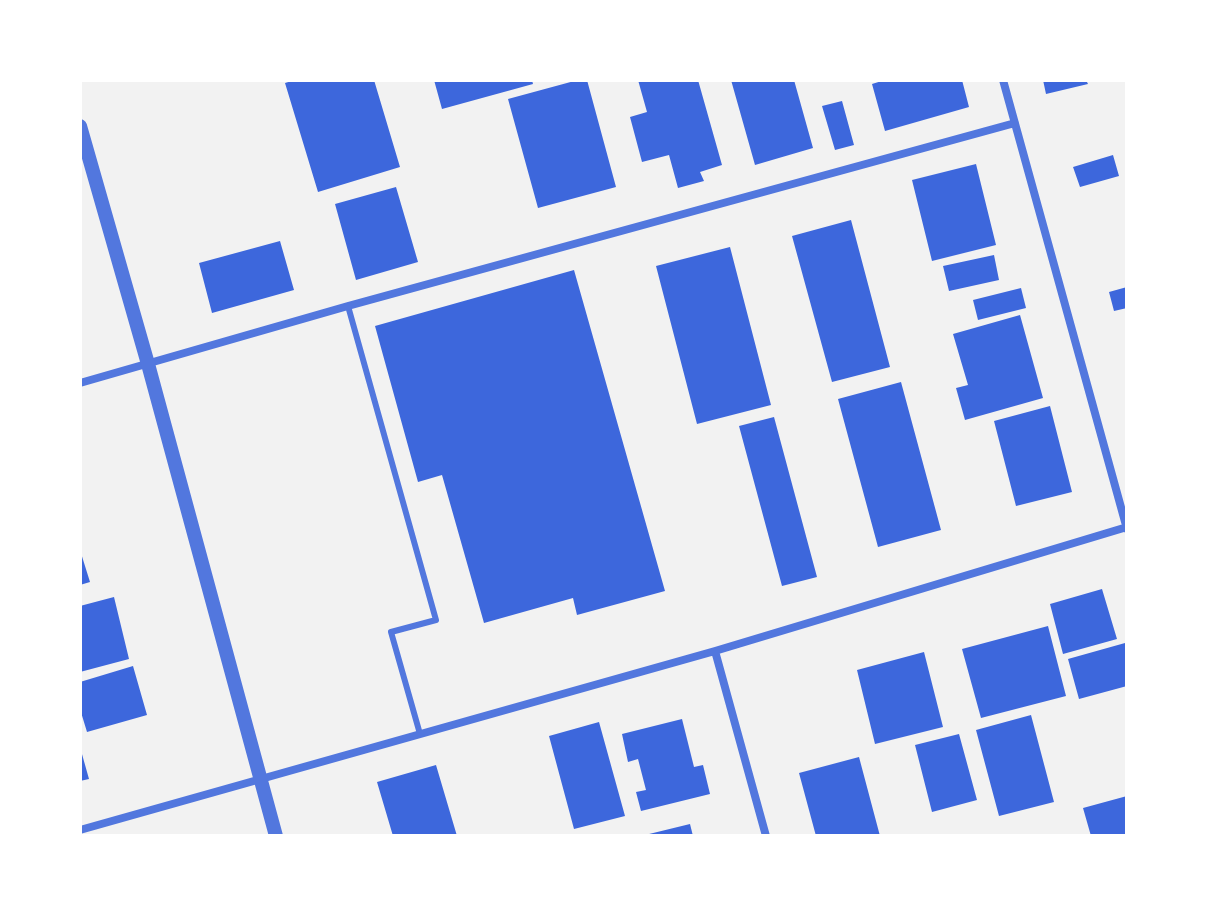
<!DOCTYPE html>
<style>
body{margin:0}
#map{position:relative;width:1207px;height:916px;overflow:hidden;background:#f2f2f2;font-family:Cabin,sans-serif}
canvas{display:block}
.frame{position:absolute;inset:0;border:82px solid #fff;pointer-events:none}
</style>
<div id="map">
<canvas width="1207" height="916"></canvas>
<div class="frame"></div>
</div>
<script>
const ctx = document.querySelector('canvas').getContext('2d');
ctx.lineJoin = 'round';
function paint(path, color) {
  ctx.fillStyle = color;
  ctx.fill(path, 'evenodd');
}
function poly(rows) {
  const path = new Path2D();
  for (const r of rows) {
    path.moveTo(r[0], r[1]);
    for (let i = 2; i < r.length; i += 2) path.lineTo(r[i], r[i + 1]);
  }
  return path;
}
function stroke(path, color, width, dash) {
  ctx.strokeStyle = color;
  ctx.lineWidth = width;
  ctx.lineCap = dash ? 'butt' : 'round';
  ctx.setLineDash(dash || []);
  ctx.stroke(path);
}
const building = poly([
 [295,80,374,80,400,167,318,192,285,83],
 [434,80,532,80,533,84,442,109],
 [578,80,587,80,616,187,538,208,508,99],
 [638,80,698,80,722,165,700,172,704,181,678,188,669,155,642,162,630,117,647,112],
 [731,80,794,80,813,148,755,165],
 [885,80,962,80,969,107,885,131,872,84],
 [1043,80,1086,80,1088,84,1046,94],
 [842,101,854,145,835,150,822,106],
 [1113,155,1119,176,1080,187,1073,167],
 [976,164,996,245,932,261,912,180],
 [396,187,418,262,356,280,335,204],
 [851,220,890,367,832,382,792,236],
 [280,241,294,290,212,313,199,263],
 [730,247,771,405,697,424,656,266],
 [994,255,999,280,949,291,943,266],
 [574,270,665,591,577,615,573,598,484,623,442,475,418,482,375,326],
 [1127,287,1127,308,1114,311,1109,292],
 [1021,288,1026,308,978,320,973,300],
 [1020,315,1043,398,965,420,956,388,968,385,953,334],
 [901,382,941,530,878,547,838,399],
 [1050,406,1072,492,1016,506,994,421],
 [774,417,817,577,782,586,739,426],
 [80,550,90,582,80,585],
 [1102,589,1117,639,1063,654,1050,604],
 [114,597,129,659,80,672,80,606],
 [1048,626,1066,696,981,718,962,649],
 [1125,643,1127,686,1079,699,1068,659],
 [924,652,943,727,875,744,857,670],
 [133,666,147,715,87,732,80,709,80,682],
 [1031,715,1054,802,999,816,976,730],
 [682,719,694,767,703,765,710,794,641,811,636,792,646,790,638,759,628,762,622,734],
 [599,722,625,816,574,829,549,736],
 [959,734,977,800,932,812,915,745],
 [80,747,89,779,80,781],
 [859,757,880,836,816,836,799,773],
 [436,765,457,836,393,836,377,782],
 [1127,796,1127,836,1091,836,1083,808],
 [690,824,693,836,646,836,645,835]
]);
const service = poly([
 [348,306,436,620,391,632,420,734]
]);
const minor = poly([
 [1003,80,1127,529],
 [80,383,348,306,1015,123],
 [715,651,766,836],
 [80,830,715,651,1127,527]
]);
const tertiary = poly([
 [80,126,148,364,276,836]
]);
paint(building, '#3d67dc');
stroke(service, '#5277de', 6);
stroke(minor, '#5277de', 8);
stroke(tertiary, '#5277de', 14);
</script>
